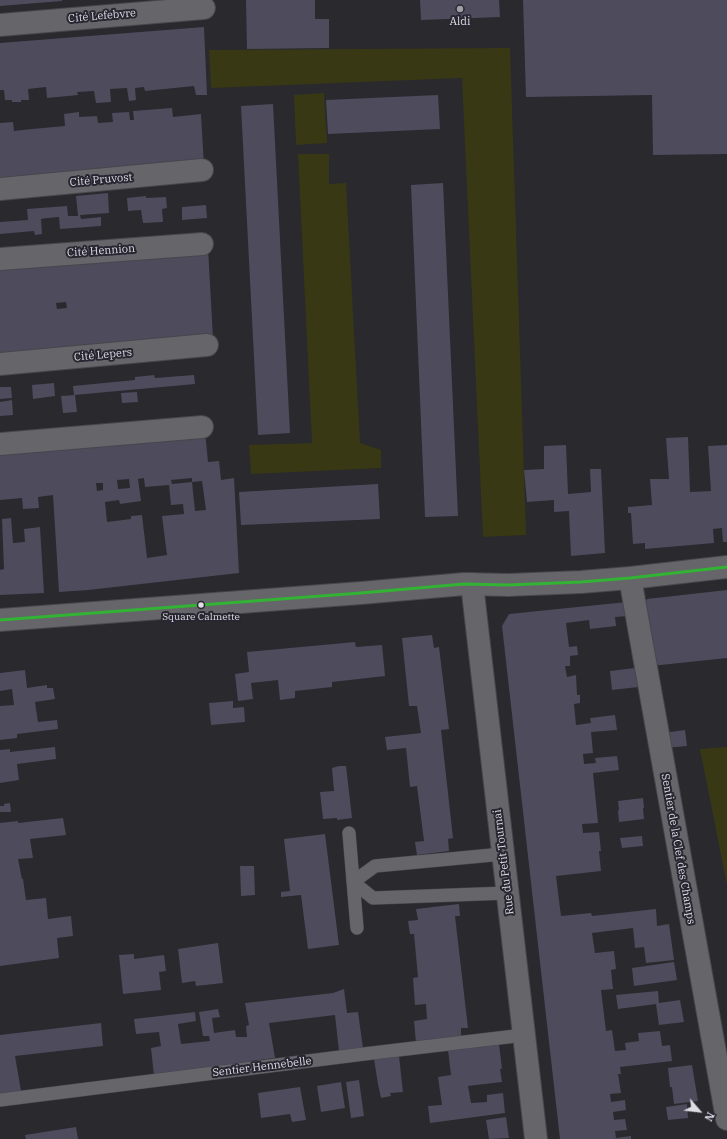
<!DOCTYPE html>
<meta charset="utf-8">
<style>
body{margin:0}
#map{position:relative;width:727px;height:1139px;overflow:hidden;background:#29292e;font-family:"IBM Plex Serif",serif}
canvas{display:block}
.north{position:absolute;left:679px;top:1091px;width:40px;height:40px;-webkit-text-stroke:3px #272631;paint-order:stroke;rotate:118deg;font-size:11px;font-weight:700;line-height:16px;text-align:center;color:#dedde4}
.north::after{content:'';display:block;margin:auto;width:14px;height:18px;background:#dedde4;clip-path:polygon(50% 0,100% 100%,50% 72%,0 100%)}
</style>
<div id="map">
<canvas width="727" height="1139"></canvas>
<div class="north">N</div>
</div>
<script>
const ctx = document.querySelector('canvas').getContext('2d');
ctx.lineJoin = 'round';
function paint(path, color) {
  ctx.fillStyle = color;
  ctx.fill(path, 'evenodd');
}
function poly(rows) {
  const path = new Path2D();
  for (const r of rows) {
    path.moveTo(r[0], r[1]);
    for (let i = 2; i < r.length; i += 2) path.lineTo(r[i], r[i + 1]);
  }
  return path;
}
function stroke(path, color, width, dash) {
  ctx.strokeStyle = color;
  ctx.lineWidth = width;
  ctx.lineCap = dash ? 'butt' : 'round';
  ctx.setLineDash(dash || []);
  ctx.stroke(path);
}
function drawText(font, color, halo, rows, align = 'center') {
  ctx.font = font + ' "IBM Plex Serif",serif';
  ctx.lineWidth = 4;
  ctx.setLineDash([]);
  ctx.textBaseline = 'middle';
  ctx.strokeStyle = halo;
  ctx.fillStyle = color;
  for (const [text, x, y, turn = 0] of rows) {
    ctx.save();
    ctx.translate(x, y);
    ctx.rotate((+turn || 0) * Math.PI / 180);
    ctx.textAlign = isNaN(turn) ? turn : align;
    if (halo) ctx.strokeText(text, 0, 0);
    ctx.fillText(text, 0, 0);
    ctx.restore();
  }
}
const green = poly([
 [510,48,526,535,483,537,462,78,211,88,209,50],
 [324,93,327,143,296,145,294,95],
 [298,154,329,154,329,184,346,183,360,443,381,450,381,468,251,474,249,445,312,443],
 [727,747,727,885,700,749]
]);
const building = poly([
 [0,0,62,0,62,1,0,6],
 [246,0,315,0,315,19,329,19,329,48,247,49],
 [420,0,499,0,500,17,421,20],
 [523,0,727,0,727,154,653,155,652,95,526,97],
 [204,27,207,95,196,95,194,86,145,91,144,87,135,88,136,100,129,101,127,88,110,89,111,102,96,103,94,91,77,92,78,95,47,98,46,87,28,89,29,100,21,100,21,102,12,102,12,100,5,100,4,90,0,90,0,43],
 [438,95,440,129,328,134,326,100],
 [273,104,290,433,258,435,241,106],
 [172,108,173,117,201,114,204,166,0,182,0,123,13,122,14,131,32,129,65,126,64,114,79,112,79,117,97,116,98,123,113,122,112,113,129,112,130,120,134,120,133,111],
 [443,183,458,516,425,517,411,185],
 [108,193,109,213,80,215,81,219,101,217,101,226,60,229,59,217,47,218,41,219,42,234,35,235,34,231,0,234,0,222,28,220,27,209,67,206,68,216,78,216,76,196],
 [146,196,146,198,166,197,167,208,162,209,163,222,143,223,141,210,128,211,127,198],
 [206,205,207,218,182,220,182,207],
 [208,248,213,338,0,357,0,266],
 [66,302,67,308,57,309,56,303],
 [154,375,155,378,194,375,195,384,74,395,73,386,135,380,135,377],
 [54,383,55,396,33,399,32,385],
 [0,387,11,387,12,398,0,399],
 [137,392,138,402,122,403,121,393],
 [75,395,77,412,63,413,61,396],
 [12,400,13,415,0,416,0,402],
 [205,431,208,462,219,461,221,480,234,478,239,573,88,590,59,592,53,495,38,497,39,508,23,509,22,498,0,500,0,450],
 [144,478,145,487,169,485,171,505,183,504,184,514,162,516,167,555,147,558,142,515,131,516,131,519,107,522,105,502,119,500,120,504,141,501,138,479],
 [192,478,192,482,202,481,206,510,195,511,192,482,172,484,171,480],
 [129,479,130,488,118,489,117,480],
 [96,483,103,483,103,490,97,491],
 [688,437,690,492,711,491,708,446,727,445,727,542,723,542,722,528,713,529,714,543,645,549,645,543,633,544,631,513,628,513,628,507,652,505,650,479,669,479,666,438],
 [566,445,568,494,591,492,590,469,601,469,605,553,571,556,569,511,554,512,554,500,527,502,524,470,544,469,544,446],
 [378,484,380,519,241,525,239,492],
 [11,518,13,543,25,542,24,529,40,527,44,593,0,595,0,570,4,569,2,519],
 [727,590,727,658,651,666,643,606,647,599],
 [627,602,629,616,615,617,616,626,590,629,589,620,566,623,569,647,577,646,578,655,570,656,570,666,565,666,567,677,576,675,577,695,580,695,580,703,574,704,576,725,591,723,590,718,615,715,617,730,591,732,593,753,583,754,584,764,596,763,595,758,617,756,619,770,593,773,598,823,582,824,583,833,599,832,601,851,599,851,601,871,556,876,561,916,591,913,592,916,656,909,657,926,669,924,674,960,646,963,644,947,635,948,633,928,592,933,595,953,614,951,616,969,611,970,613,989,601,990,606,1031,612,1030,615,1051,626,1050,625,1043,639,1041,638,1033,660,1031,662,1046,670,1045,672,1061,620,1067,621,1074,618,1074,621,1093,610,1094,611,1102,625,1100,626,1110,613,1112,614,1120,625,1119,627,1130,615,1131,616,1138,631,1136,631,1139,560,1139,502,626,509,614],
 [432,635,434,648,439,647,449,729,441,730,453,838,448,839,449,851,417,855,415,842,424,841,417,786,410,787,406,748,387,750,385,737,421,733,417,706,409,706,402,638],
 [355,642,356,647,382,645,385,676,332,682,332,687,295,691,295,698,280,700,278,680,251,683,253,699,238,701,235,674,249,672,247,652],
 [635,668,638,687,612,690,610,671],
 [25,670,27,688,47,685,47,688,53,688,55,699,35,702,38,722,57,720,58,729,17,734,17,738,0,740,0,706,14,705,12,689,0,691,0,673],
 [233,701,233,708,244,707,245,722,211,725,209,703],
 [685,730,687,746,665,748,663,733],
 [55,747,56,759,17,764,19,780,0,783,0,750,10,749,10,752],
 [339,766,346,766,352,818,337,820,337,818,323,819,320,792,334,791,332,768],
 [643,798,644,808,643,808,644,819,619,822,618,811,619,810,618,801],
 [10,803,11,812,0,812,0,806,4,806,4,804],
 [63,818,66,835,30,839,33,858,18,859,22,879,23,879,26,900,46,898,48,919,71,916,73,936,57,938,59,958,0,966,0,823,18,821,18,823],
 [325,834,339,945,308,949,301,895,281,897,281,892,290,891,284,839],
 [642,836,643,846,622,848,620,838],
 [240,866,254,866,255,895,241,896],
 [459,904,460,916,455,916,468,1028,461,1028,461,1037,416,1043,414,1021,427,1019,426,1004,415,1005,413,978,418,977,414,934,410,934,408,921,418,920,416,909],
 [218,943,223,983,196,986,195,981,182,983,178,949],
 [134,954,134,959,164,955,166,971,159,972,161,990,123,994,119,955],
 [674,962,677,980,634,986,632,968],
 [344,989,347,1013,358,1012,363,1048,339,1051,335,1015,269,1023,275,1058,250,1061,251,1064,154,1076,151,1048,161,1046,159,1032,136,1034,134,1019,195,1012,196,1021,178,1024,181,1044,210,1041,209,1036,203,1036,199,1012,218,1009,220,1017,212,1018,214,1033,235,1030,236,1037,247,1037,246,1026,249,1025,245,1003,333,993],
 [658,991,659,1003,680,1000,684,1022,659,1025,656,1004,618,1009,616,995],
 [101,1023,103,1046,15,1056,21,1091,0,1094,0,1035],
 [499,1044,502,1069,500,1069,502,1082,468,1086,471,1103,487,1102,487,1095,503,1093,505,1113,430,1123,428,1106,442,1105,438,1077,451,1075,448,1050],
 [399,1056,403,1092,390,1093,391,1096,381,1098,378,1084,374,1059],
 [692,1065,698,1101,674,1104,672,1087,670,1087,668,1068],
 [359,1080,364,1116,351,1118,346,1082],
 [341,1082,345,1108,321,1112,317,1086],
 [300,1087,306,1120,292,1122,290,1114,261,1118,258,1093],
 [687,1104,688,1118,668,1120,666,1107],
 [506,1117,509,1138,489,1139,486,1120],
 [76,1127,78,1139,26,1139,25,1135]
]);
const service = poly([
 [349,833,357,928],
 [503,854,375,866,353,882,373,898,507,893],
 [0,1100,364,1054,524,1035]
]);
const minor = poly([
 [0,25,204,8],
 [0,189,202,170],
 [0,259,202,244],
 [0,364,207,345],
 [0,444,202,427],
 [630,578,727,1119],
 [472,584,536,1139]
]);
const tertiary = poly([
 [0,620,361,593,464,584,508,585,581,582,630,578,727,567]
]);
const bus1 = poly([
 [0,620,361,593,464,584,508,585,581,582,630,578,727,567]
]);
const markers = [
 [460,9,4,"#9f9ea4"],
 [201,605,3.5,"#dedde4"]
];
const busNames = [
 ["Square Calmette",201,617]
];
const streetNames = [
 ["Cité Lefebvre",102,16,-5],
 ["Cité Pruvost",101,180,-5],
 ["Cité Hennion",101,251,-4],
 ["Cité Lepers",103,355,-5],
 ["Sentier de la Clef des Champs",678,849,80],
 ["Rue du Petit Tournai",504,862,-97],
 ["Sentier Hennebelle",262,1067,-7]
];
const poiNames = [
 ["Aldi",460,22]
];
paint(green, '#393815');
paint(building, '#4e4b5d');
stroke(service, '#47464c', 14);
stroke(minor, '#47464c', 24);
stroke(tertiary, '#47464c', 24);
stroke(service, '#66656a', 13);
stroke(minor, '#66656a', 22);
stroke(tertiary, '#66656a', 22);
stroke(bus1, '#33b334', 3);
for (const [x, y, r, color] of markers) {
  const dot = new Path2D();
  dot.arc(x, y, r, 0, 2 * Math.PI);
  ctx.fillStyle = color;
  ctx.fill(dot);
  stroke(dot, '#272631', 1.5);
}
drawText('10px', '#dedde4', '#272631', busNames);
drawText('11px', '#dedde4', '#272631', streetNames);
drawText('11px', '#dedde4', '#272631', poiNames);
</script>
